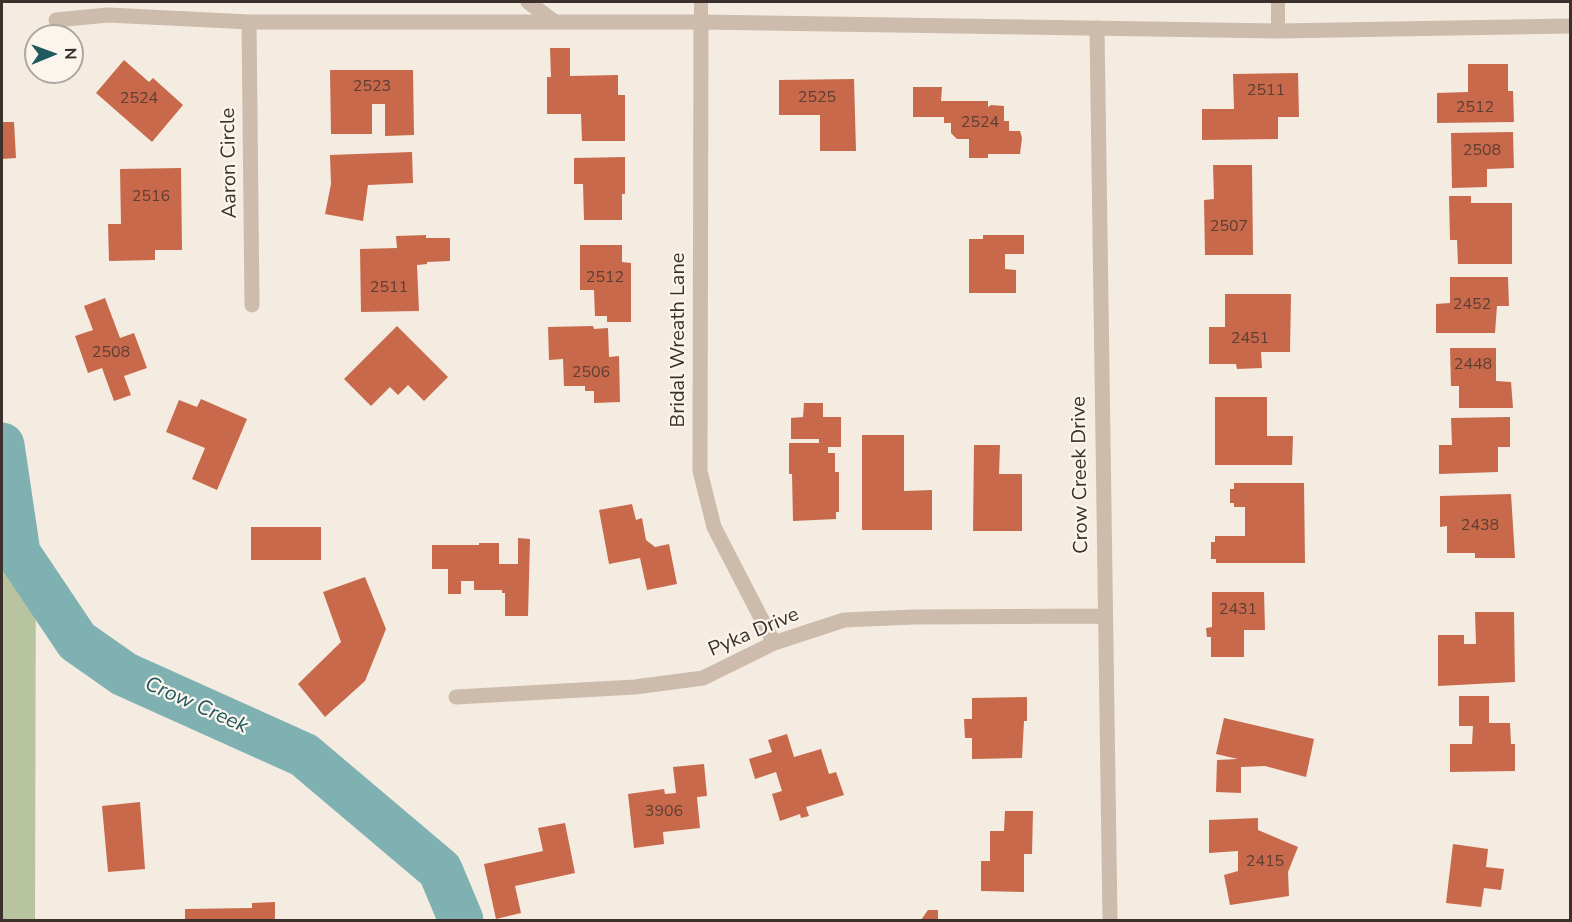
<!DOCTYPE html>
<style>
body{margin:0}
#map{position:relative;width:1572px;height:922px;overflow:hidden;background:#f4ebe1;font-family:"Nunito Sans",sans-serif}
canvas{display:block}
.frame{position:absolute;inset:0;border:3px solid #3b302b;pointer-events:none}
.north{position:absolute;left:24px;top:24px;width:60px;height:60px;box-sizing:border-box;background:#fbf5ee;border:2px solid #aea6a0;border-radius:50%;rotate:89deg;font-size:16px;font-weight:700;line-height:24px;text-align:center;color:#3b302b}
.north::after{content:'';display:block;margin:auto;width:21px;height:27px;background:#1f5a5e;clip-path:polygon(50% 0,100% 100%,50% 72%,0 100%)}
</style>
<div id="map">
<canvas width="1572" height="922"></canvas>
<div class="frame"></div>
<div class="north">N</div>
</div>
<script>
const ctx = document.querySelector('canvas').getContext('2d');
ctx.lineJoin = 'round';
function paint(path, color) {
  ctx.fillStyle = color;
  ctx.fill(path, 'evenodd');
}
function poly(rows) {
  const path = new Path2D();
  for (const r of rows) {
    path.moveTo(r[0], r[1]);
    for (let i = 2; i < r.length; i += 2) path.lineTo(r[i], r[i + 1]);
  }
  return path;
}
function stroke(path, color, width, dash) {
  ctx.strokeStyle = color;
  ctx.lineWidth = width;
  ctx.lineCap = dash ? 'butt' : 'round';
  ctx.setLineDash(dash || []);
  ctx.stroke(path);
}
function drawText(font, color, halo, rows, align = 'center') {
  ctx.font = font + ' "Nunito Sans",sans-serif';
  ctx.lineWidth = 4.5;
  ctx.setLineDash([]);
  ctx.textBaseline = 'middle';
  ctx.strokeStyle = halo;
  ctx.fillStyle = color;
  for (const [text, x, y, turn = 0] of rows) {
    ctx.save();
    ctx.translate(x, y);
    ctx.rotate((+turn || 0) * Math.PI / 180);
    ctx.textAlign = isNaN(turn) ? turn : align;
    if (halo) ctx.strokeText(text, 0, 0);
    ctx.fillText(text, 0, 0);
    ctx.restore();
  }
}
const green = poly([
 [2,481,8,520,36,520,35,920,2,920]
]);
const river = poly([
 [2,445,18,553,77,641,124,674,304,755,440,870,461,920]
]);
const building = poly([
 [550,48,570,48,570,76,618,75,618,95,625,95,625,141,582,141,581,114,547,114,547,77,551,77],
 [124,60,149,82,153,78,183,105,152,142,96,93],
 [1468,64,1508,64,1508,91,1513,91,1514,122,1437,123,1437,93,1468,92],
 [330,70,413,70,414,135,385,136,385,104,372,104,372,134,331,134],
 [1298,73,1299,117,1278,117,1278,139,1202,140,1202,109,1234,109,1233,74],
 [854,79,856,151,820,151,820,115,779,115,779,80],
 [913,87,942,87,941,101,988,101,988,107,991,105,1004,106,1004,121,1009,121,1009,131,1020,131,1022,138,1020,154,988,154,988,158,969,158,969,139,957,139,951,133,951,123,944,123,944,117,913,117],
 [2,122,14,122,16,158,2,159],
 [1513,132,1514,168,1487,169,1487,187,1452,188,1451,133],
 [412,152,413,183,368,185,363,221,325,214,331,184,330,155],
 [625,157,625,194,622,194,622,220,584,220,583,184,574,184,574,158],
 [1213,165,1252,165,1253,255,1205,255,1204,200,1214,199],
 [181,168,182,250,155,250,155,260,109,261,108,224,121,224,120,169],
 [1449,196,1471,196,1471,203,1512,203,1512,264,1458,264,1457,240,1450,240],
 [426,235,426,238,450,238,450,261,427,262,427,264,417,265,419,311,361,312,360,249,397,248,396,236],
 [983,235,1024,235,1024,254,1005,254,1005,269,1016,270,1016,293,969,293,969,239,983,239],
 [580,245,622,245,622,262,631,263,631,322,607,322,607,316,595,316,594,290,580,290],
 [1450,277,1508,277,1509,306,1497,306,1495,333,1436,333,1436,304,1450,303],
 [1225,294,1291,294,1290,352,1261,352,1262,368,1237,369,1236,364,1209,364,1209,327,1225,327],
 [105,298,120,338,134,333,147,368,124,376,131,395,114,401,102,368,88,373,75,336,93,330,84,306],
 [397,326,448,377,424,401,408,385,398,395,390,387,371,406,344,379],
 [593,326,594,329,608,328,609,357,619,356,620,402,594,403,594,391,585,391,585,386,564,386,563,359,549,360,548,327],
 [1450,348,1496,348,1496,381,1511,382,1513,408,1459,408,1459,386,1451,386],
 [1215,397,1267,397,1267,436,1293,436,1292,465,1215,465],
 [201,399,247,419,217,490,192,479,205,448,166,432,179,400,197,407],
 [804,403,823,403,823,417,841,417,841,447,828,447,828,453,835,453,835,472,839,472,839,512,836,512,836,519,793,521,792,474,789,474,789,443,819,443,819,439,791,439,791,418,803,417],
 [1510,417,1510,447,1498,447,1498,472,1439,474,1439,445,1452,445,1451,418],
 [862,435,904,435,904,491,932,490,932,530,862,530],
 [974,445,1000,445,999,474,1022,474,1022,531,973,531],
 [1234,483,1304,483,1305,563,1216,563,1216,559,1211,559,1211,542,1215,542,1215,536,1245,536,1245,507,1234,507,1234,503,1230,503,1230,489,1234,489],
 [1511,494,1515,558,1475,558,1475,553,1447,553,1447,526,1440,527,1440,496],
 [632,504,636,520,642,518,646,540,655,547,669,544,677,584,647,590,640,558,609,564,599,510],
 [251,527,321,527,321,560,251,560],
 [518,538,530,539,528,616,505,616,505,593,502,593,502,590,474,590,474,581,461,581,461,594,448,594,448,569,432,569,432,545,479,545,479,543,499,543,499,564,518,564],
 [365,577,386,629,365,681,325,717,298,684,341,642,323,592],
 [1212,592,1264,592,1265,630,1244,630,1244,657,1211,657,1211,637,1207,637,1206,628,1212,627],
 [1475,612,1514,612,1515,682,1438,686,1438,635,1464,635,1464,644,1476,644],
 [1459,696,1489,696,1489,723,1510,723,1511,744,1515,744,1515,771,1450,772,1450,744,1472,744,1473,726,1459,726],
 [1027,697,1027,721,1024,721,1022,758,972,759,972,738,965,738,964,719,972,719,972,698],
 [1224,718,1314,739,1306,777,1265,766,1241,767,1241,793,1216,792,1217,760,1238,759,1216,754],
 [787,734,794,757,821,749,829,774,836,772,844,795,806,807,809,816,801,818,800,814,780,821,772,794,782,791,776,772,755,779,749,759,772,752,768,740],
 [704,764,707,796,697,797,700,828,663,832,664,844,634,848,628,794,664,789,665,794,676,793,673,767],
 [140,802,145,869,108,872,102,806],
 [1005,811,1033,811,1032,854,1024,854,1024,892,981,891,981,861,990,861,990,831,1004,831],
 [1258,818,1258,830,1298,847,1288,872,1289,896,1230,905,1224,875,1238,871,1238,851,1209,853,1209,820],
 [565,823,575,873,515,886,521,913,496,919,484,864,543,851,538,828],
 [1453,844,1488,849,1486,867,1504,869,1501,890,1484,888,1481,907,1446,903],
 [275,902,275,920,185,920,185,909,252,908,252,903],
 [928,910,938,910,938,920,921,920]
]);
const service = poly([
 [1278,2,1278,31],
 [701,22,701,2]
]);
const minor = poly([
 [56,20,108,15,249,22,555,22],
 [249,22,252,305],
 [701,22,700,471,714,527,774,643],
 [1097,28,1110,920],
 [456,697,635,687,703,678,774,643,844,620,914,617,1104,616]
]);
const tertiary = poly([
 [528,2,555,22,701,22,1278,31,1570,26]
]);
const numberNames = [
 ["2523",372,87],
 ["2511",1266,91],
 ["2525",817,98],
 ["2524",139,99],
 ["2512",1475,108],
 ["2524",980,123],
 ["2508",1482,151],
 ["2516",151,197],
 ["2507",1229,227],
 ["2512",605,278],
 ["2511",389,288],
 ["2452",1472,305],
 ["2451",1250,339],
 ["2508",111,353],
 ["2448",1473,365],
 ["2506",591,373],
 ["2438",1480,526],
 ["2431",1238,610],
 ["3906",664,812],
 ["2415",1265,862]
];
const streetNames = [
 ["Aaron Circle",230,163,-91],
 ["Bridal Wreath Lane",679,340,-90],
 ["Crow Creek Drive",1081,475,-91],
 ["Pyka Drive",754,633,-23]
];
const waterNames = [
 ["Crow Creek",196,706,24]
];
paint(green, '#b8c4a0');
stroke(river, '#7fb0b2', 45);
paint(building, '#c8694b');
stroke(service, '#cdbbac', 14);
stroke(minor, '#cdbbac', 15);
stroke(tertiary, '#cdbbac', 15);
drawText('16px', '#5e3e33', null, numberNames);
drawText('20px', '#3b302b', '#fbf5ee', streetNames);
drawText('italic 21px', '#1f5a5e', '#fbf5ee', waterNames);
</script>
